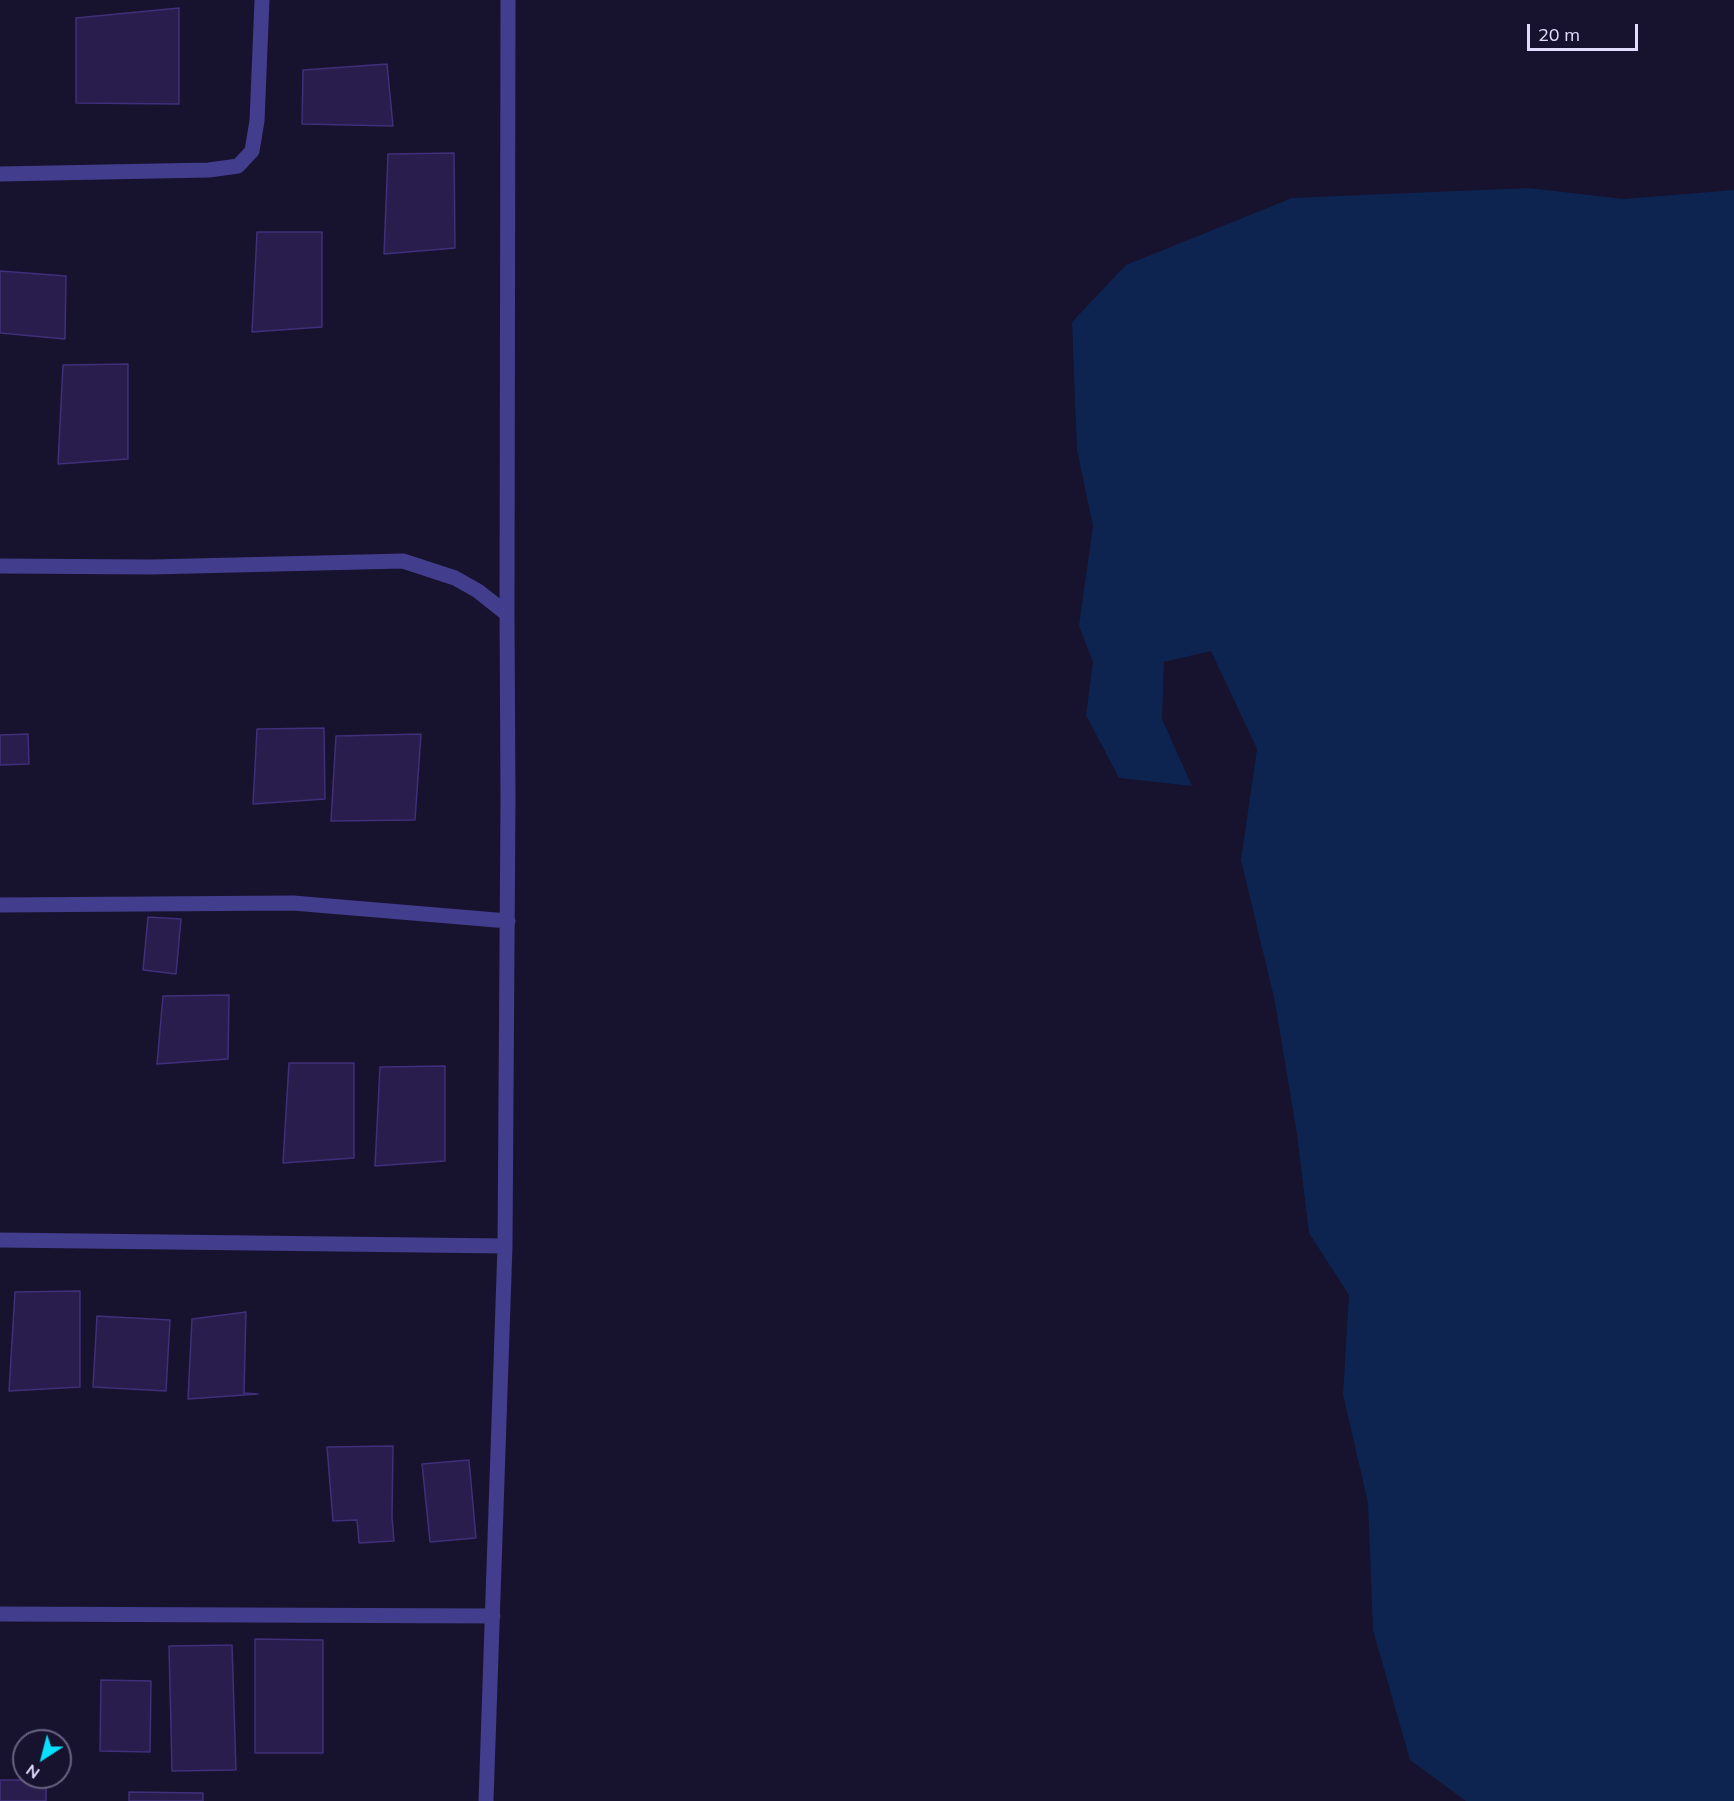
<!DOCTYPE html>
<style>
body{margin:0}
#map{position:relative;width:1734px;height:1801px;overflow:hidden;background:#17122d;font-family:Mulish,sans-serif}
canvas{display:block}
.north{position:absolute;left:12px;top:1729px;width:60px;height:60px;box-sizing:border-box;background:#17122d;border:2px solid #686381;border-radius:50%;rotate:216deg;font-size:16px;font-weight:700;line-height:24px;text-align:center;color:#e2ddff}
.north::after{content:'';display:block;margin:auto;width:21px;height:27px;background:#09dfff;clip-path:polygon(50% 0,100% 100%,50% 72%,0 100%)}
.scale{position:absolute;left:1527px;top:24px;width:111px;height:27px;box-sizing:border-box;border:3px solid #e2ddff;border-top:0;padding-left:8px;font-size:18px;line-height:21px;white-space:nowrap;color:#e2ddff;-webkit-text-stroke:4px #17122d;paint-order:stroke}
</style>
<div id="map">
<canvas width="1734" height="1801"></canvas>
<div class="north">N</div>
<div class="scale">20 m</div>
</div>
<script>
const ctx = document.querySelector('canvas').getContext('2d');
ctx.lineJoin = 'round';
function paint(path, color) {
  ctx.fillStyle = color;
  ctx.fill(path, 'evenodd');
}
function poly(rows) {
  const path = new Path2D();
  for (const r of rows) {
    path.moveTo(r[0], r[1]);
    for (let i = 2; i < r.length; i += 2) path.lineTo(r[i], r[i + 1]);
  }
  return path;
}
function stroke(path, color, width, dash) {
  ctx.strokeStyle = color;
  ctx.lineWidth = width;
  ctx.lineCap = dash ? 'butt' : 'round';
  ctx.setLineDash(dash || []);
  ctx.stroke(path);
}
const water = poly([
 [1528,188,1624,199,1734,190,1734,1801,1466,1801,1410,1760,1373,1630,1368,1503,1343,1394,1349,1295,1309,1233,1297,1134,1275,1002,1241,860,1257,749,1211,651,1164,662,1162,719,1192,786,1119,778,1086,715,1093,662,1079,626,1093,526,1077,450,1072,322,1126,265,1292,198]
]);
const building = poly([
 [179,8,179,104,76,103,76,18,179,8],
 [387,64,393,126,302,124,303,70,387,64],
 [454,153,455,248,384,254,388,154,454,153],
 [257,232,322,232,322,327,252,332,257,232],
 [0,271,66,276,65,339,0,333,0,271],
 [128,364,128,459,58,464,63,365,128,364],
 [324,728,325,799,253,804,257,729,324,728],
 [28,734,29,764,0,765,0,735,28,734],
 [421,734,415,820,331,821,336,736,421,734],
 [148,917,181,919,176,974,143,970,148,917],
 [229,995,228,1059,157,1064,163,996,229,995],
 [289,1063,354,1063,354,1158,283,1163,289,1063],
 [445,1066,445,1161,375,1166,380,1067,445,1066],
 [80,1291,80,1387,9,1391,15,1292,80,1291],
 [246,1312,244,1393,258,1394,188,1399,192,1319,246,1312],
 [97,1316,170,1320,166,1391,93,1387,97,1316],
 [393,1446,392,1517,394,1541,359,1543,357,1520,333,1521,327,1447,393,1446],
 [469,1460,476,1538,430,1542,422,1464,469,1460],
 [255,1639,323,1640,323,1753,255,1753,255,1639],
 [232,1645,236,1770,172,1771,169,1646,232,1645],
 [101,1680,151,1681,150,1752,100,1751,101,1680],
 [0,1780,46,1780,46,1801,0,1801,0,1780],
 [129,1792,203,1793,203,1801,129,1801,129,1792]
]);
const minor = poly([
 [0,174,209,170,238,166,252,151,257,121,262,0],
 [0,566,151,567,403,561,455,578,478,591,507,614],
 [0,905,293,903,508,921],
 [0,1240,505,1246],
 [0,1614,493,1616],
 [486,1801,505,1246,508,799,507,614,508,0]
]);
paint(water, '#0d2450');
paint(building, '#291d4e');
stroke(building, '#402f7a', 1.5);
stroke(minor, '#423d8c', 15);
</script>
